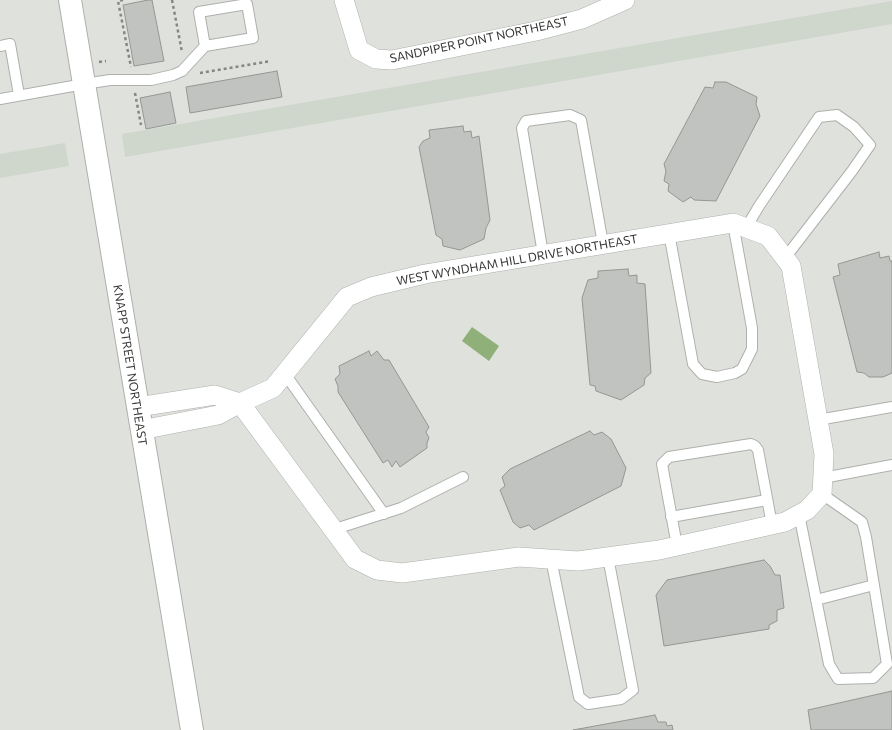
<!DOCTYPE html>
<style>
body{margin:0}
canvas{display:block;background:#dee1dc}
</style>
<canvas width="892" height="730"></canvas>
<script>
const ctx = document.querySelector('canvas').getContext('2d');
ctx.lineJoin = 'round';
function paint(path, color) {
  ctx.fillStyle = color;
  ctx.fill(path, 'evenodd');
}
function poly(rows) {
  const path = new Path2D();
  for (const r of rows) {
    path.moveTo(r[0], r[1]);
    for (let i = 2; i < r.length; i += 2) path.lineTo(r[i], r[i + 1]);
  }
  return path;
}
function stroke(path, color, width, dash) {
  ctx.strokeStyle = color;
  ctx.lineWidth = width;
  ctx.lineCap = dash ? 'butt' : 'round';
  ctx.setLineDash(dash || []);
  ctx.stroke(path);
}
function drawText(font, color, halo, rows, align = 'center') {
  ctx.font = font + ' Commissioner,sans-serif';
  ctx.lineWidth = 3;
  ctx.setLineDash([]);
  ctx.textBaseline = 'middle';
  ctx.strokeStyle = halo;
  ctx.fillStyle = color;
  for (const [text, x, y, turn = 0] of rows) {
    ctx.save();
    ctx.translate(x, y);
    ctx.rotate((+turn || 0) * Math.PI / 180);
    ctx.textAlign = isNaN(turn) ? turn : align;
    if (halo) ctx.strokeText(text, 0, 0);
    ctx.fillText(text, 0, 0);
    ctx.restore();
  }
}
const built = poly([
 [892,1,892,24,125,157,122,134],
 [65,143,69,166,0,178,0,154]
]);
const water = poly([
 [472,327,499,346,489,361,462,341]
]);
const building = poly([
 [148,0,152,0,164,61,134,66,123,5,148,0],
 [277,71,282,97,190,113,186,87,277,71],
 [715,82,726,82,757,97,756,104,760,116,716,201,694,200,691,197,683,202,668,191,669,184,664,181,666,171,664,164,705,87,713,88,715,82],
 [170,92,176,123,146,129,140,98,170,92],
 [463,126,464,132,471,131,472,138,479,136,490,220,486,228,484,239,460,250,443,246,442,239,436,235,419,147,423,141,430,138,429,130,463,126],
 [879,252,880,258,889,256,890,261,892,261,892,373,883,377,869,377,864,373,857,372,833,277,840,275,838,264,879,252],
 [628,269,629,276,637,275,637,283,645,284,651,373,645,378,644,385,621,400,596,391,595,386,590,385,582,298,588,280,598,278,598,271,628,269],
 [369,351,371,356,377,351,384,360,389,360,429,427,426,432,429,438,427,443,427,448,400,467,396,461,392,467,388,460,383,463,338,392,338,386,335,379,340,374,339,366,369,351],
 [590,431,594,435,602,432,611,439,626,468,621,486,534,530,529,525,520,528,513,522,500,490,505,486,502,477,510,469,590,431],
 [764,560,770,566,775,575,780,575,784,608,777,610,777,621,769,625,769,629,664,646,656,595,667,580,764,560],
 [892,691,892,730,811,730,808,710,892,691],
 [655,715,658,722,666,722,667,726,672,725,673,730,573,730,655,715]
]);
const path = poly([
 [123,0,118,1,131,67],
 [172,0,182,52],
 [99,62,106,61],
 [200,73,271,61],
 [135,93,141,125]
]);
const service = poly([
 [0,46,10,44,19,95],
 [0,99,84,84,110,80,151,80,173,75,182,71,205,46,253,38,247,4,199,12,205,46],
 [746,228,759,206,819,117,837,115,854,127,870,145,852,171,785,258],
 [669,233,693,364,702,374,717,377,735,373,742,369,752,349,752,328,733,223],
 [543,254,522,128,526,121,570,115,581,120,603,244],
 [285,374,384,514],
 [818,420,892,407],
 [823,478,892,465],
 [799,514,829,664,838,679,873,678,887,664,866,537,862,522,822,494],
 [671,517,767,500],
 [332,530,401,508,463,477],
 [677,546,662,464,669,457,751,444,755,446,758,450,772,525],
 [551,559,579,697,588,704,621,699,633,690,608,557],
 [816,600,874,585]
]);
const minor = poly([
 [344,0,359,50,376,59,392,60,536,31,582,19,625,0],
 [138,407,215,395,240,403],
 [141,430,218,415,240,403,273,388,347,297,371,287,425,274,733,223,768,236,791,266,824,454,822,494,807,510,785,522,659,550,578,561,519,557,402,573,377,570,355,559,240,403]
]);
const secondary = poly([
 [70,0,192,730]
]);
const streetNames = [
 ["SANDPIPER POINT NORTHEAST",479,40,-12],
 ["WEST WYNDHAM HILL DRIVE NORTHEAST",517,260,-10],
 ["KNAPP STREET NORTHEAST",130,365,81]
];
paint(built, '#cfd6cb');
paint(water, '#8fb079');
paint(building, '#c0c3bf');
stroke(building, '#959793', 1);
stroke(service, '#adb0ac', 12);
stroke(minor, '#adb0ac', 20);
stroke(secondary, '#adb0ac', 24);
stroke(path, '#858783', 2.5, [3, 3]);
stroke(service, '#fff', 10);
stroke(minor, '#fff', 19);
stroke(secondary, '#fff', 22);
drawText('12px', '#373836', '#fff', streetNames);
</script>
